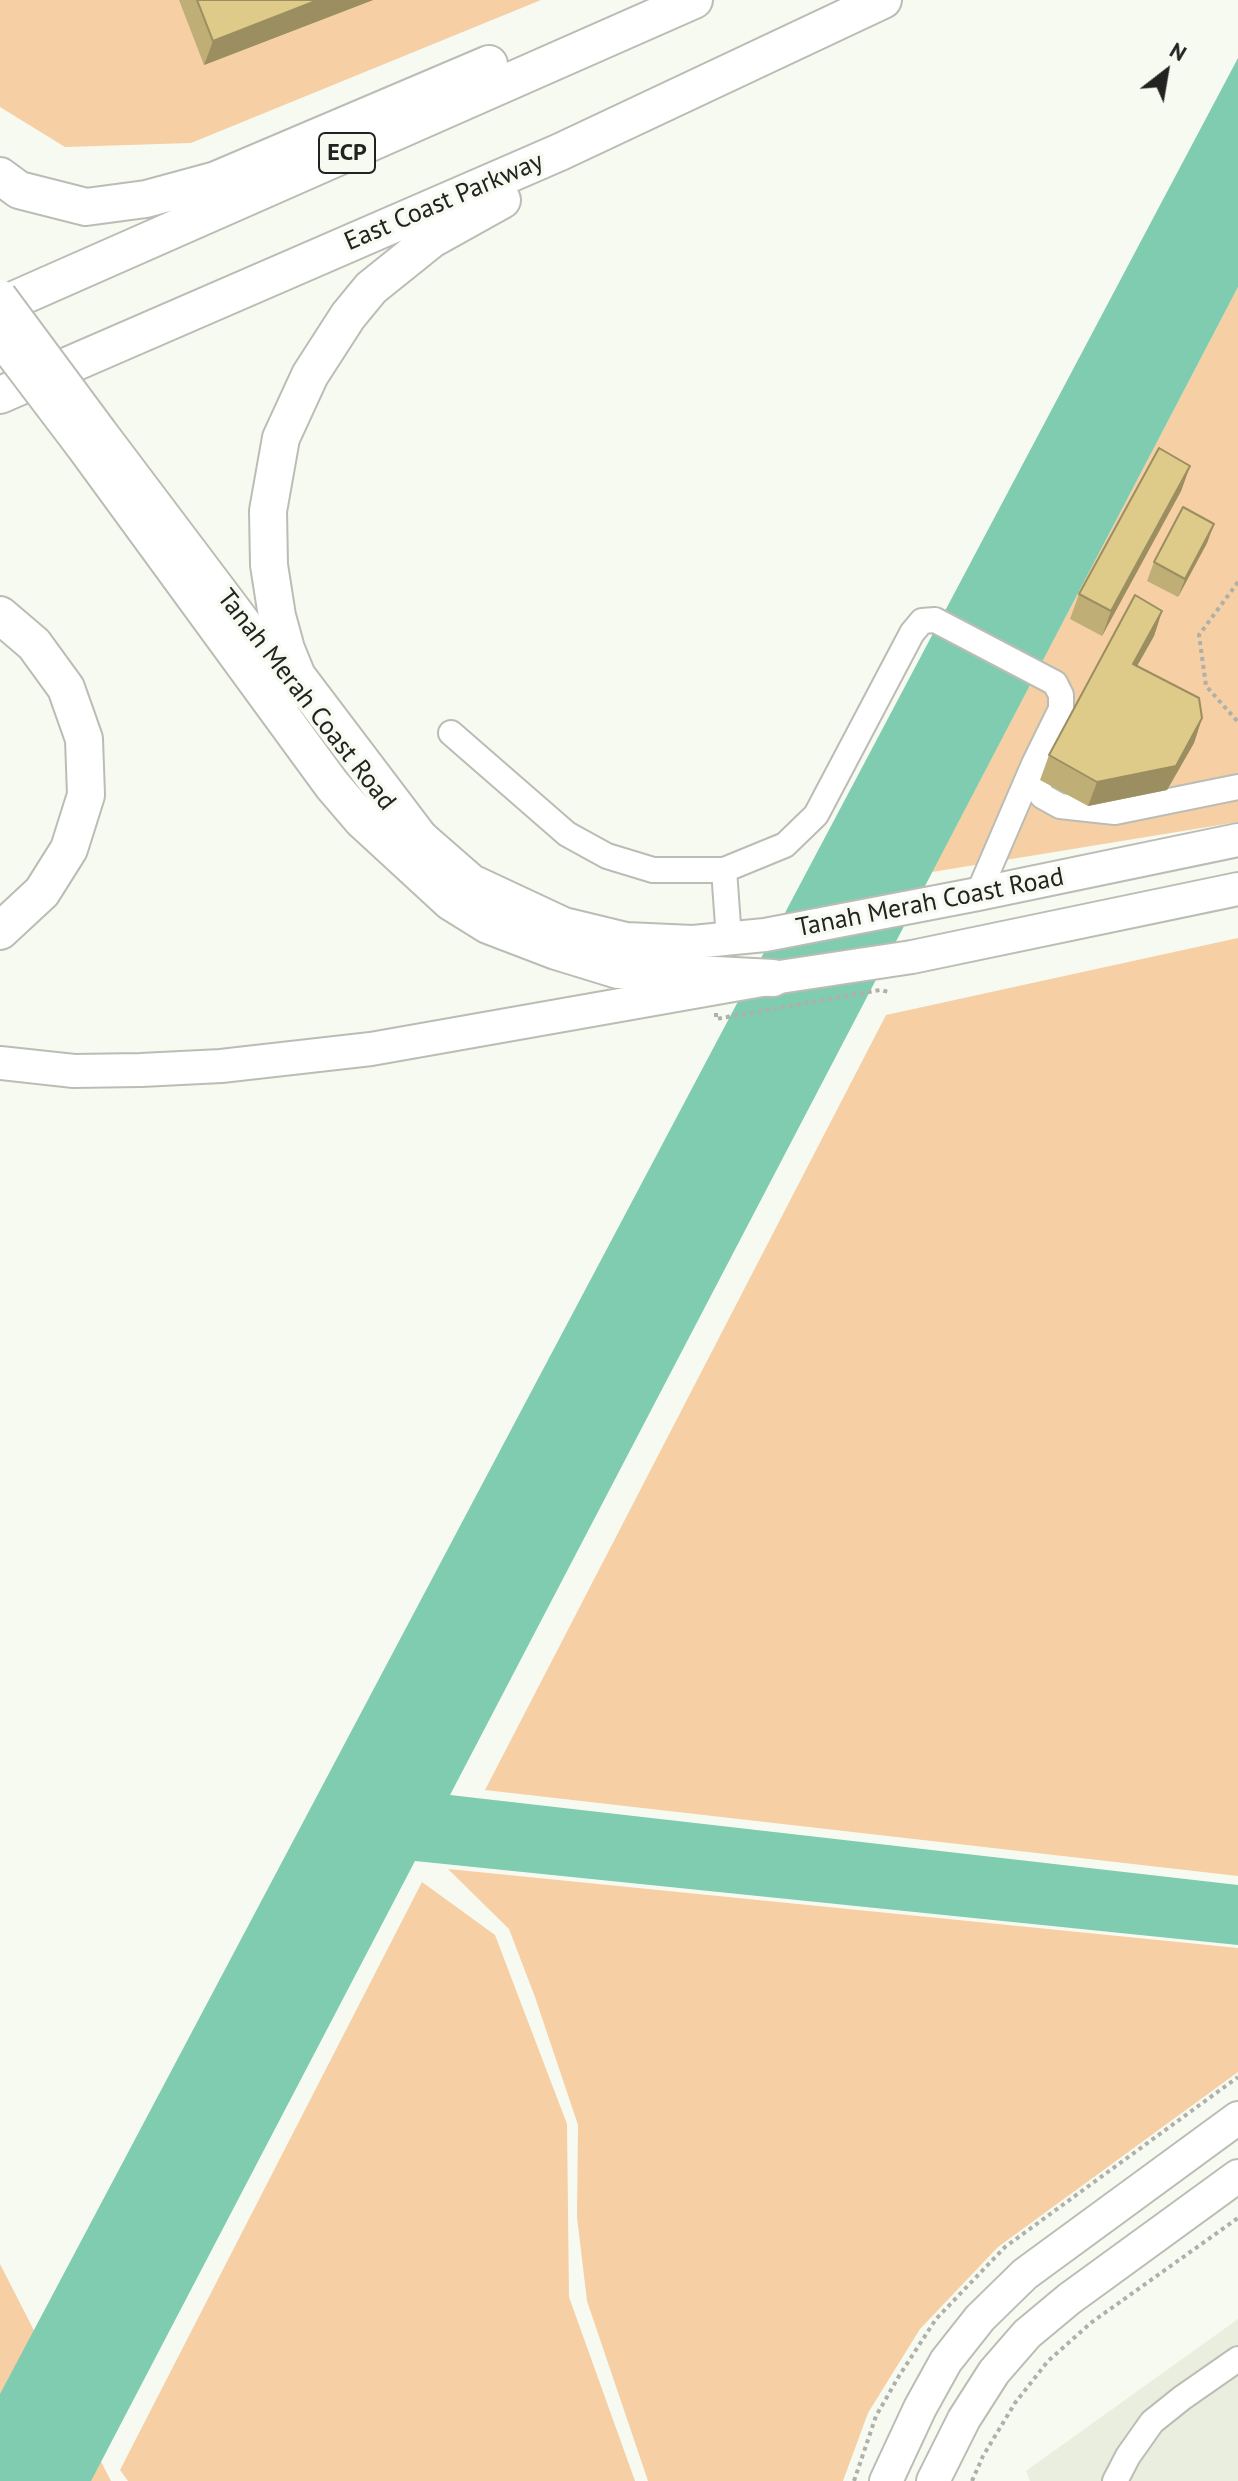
<!DOCTYPE html>
<style>
body{margin:0}
#map{position:relative;width:1238px;height:2481px;overflow:hidden;background:#f7faf1;font-family:"PT Sans",sans-serif}
canvas{display:block}
.north{position:absolute;left:1126px;top:32px;width:80px;height:80px;-webkit-text-stroke:6px #f7faf1;paint-order:stroke;rotate:31deg;font-size:22px;font-weight:700;line-height:32px;text-align:center;color:#222320}
.north::after{content:'';display:block;margin:auto;width:28px;height:36px;background:#222320;clip-path:polygon(50% 0,100% 100%,50% 72%,0 100%)}
</style>
<div id="map">
<canvas width="1238" height="2481"></canvas>
<div class="north">N</div>
</div>
<script>
const ctx = document.querySelector('canvas').getContext('2d');
ctx.lineJoin = 'round';
function paint(path, color) {
  ctx.fillStyle = color;
  ctx.fill(path, 'evenodd');
}
function poly(rows) {
  const path = new Path2D();
  for (const r of rows) {
    path.moveTo(r[0], r[1]);
    for (let i = 2; i < r.length; i += 2) path.lineTo(r[i], r[i + 1]);
  }
  return path;
}
function stroke(path, color, width, dash) {
  ctx.strokeStyle = color;
  ctx.lineWidth = width;
  ctx.lineCap = dash ? 'butt' : 'round';
  ctx.setLineDash(dash || []);
  ctx.stroke(path);
}
function drawText(font, color, halo, rows, align = 'center') {
  ctx.font = font + ' "PT Sans",sans-serif';
  ctx.lineWidth = 7;
  ctx.setLineDash([]);
  ctx.textBaseline = 'middle';
  ctx.strokeStyle = halo;
  ctx.fillStyle = color;
  for (const [text, x, y, turn = 0] of rows) {
    ctx.save();
    ctx.translate(x, y);
    ctx.rotate((+turn || 0) * Math.PI / 180);
    ctx.textAlign = isNaN(turn) ? turn : align;
    if (halo) ctx.strokeText(text, 0, 0);
    ctx.fillText(text, 0, 0);
    ctx.restore();
  }
}
const built = poly([
 [1238,2319,1238,2481,1030,2481,1026,2471]
]);
const green = poly([
 [0,0,541,0,191,143,65,147,0,107],
 [1238,287,1238,822,932,872,989,763],
 [1238,938,1238,1876,485,1790,886,1015],
 [448,1869,1238,1948,1238,2072,998,2247,920,2329,868,2413,843,2481,648,2481,587,2301,577,2217,578,2125,535,1997,509,1929],
 [422,1882,495,1935,567,2124,569,2297,635,2481,128,2481,120,2470],
 [0,2264,111,2481,0,2481]
]);
const water = poly([
 [1238,58,1238,287,450,1795,1238,1885,1238,1945,415,1861,91,2481,0,2481,0,2394]
]);
const path = poly([
 [1238,582,1199,635,1206,686,1238,722],
 [716,1013,716,1019,880,990,889,992],
 [854,2481,876,2416,899,2376,936,2319,1005,2247,1238,2077],
 [972,2481,983,2456,1015,2403,1048,2361,1092,2322,1238,2218]
]);
const minor = poly([
 [451,733,567,834,607,856,653,870,724,870,785,845,816,815,912,633,922,621,935,620,1055,683,1061,695,1061,709,1034,764,978,894],
 [1034,764,1035,780,1042,796,1060,806,1115,812,1238,787],
 [724,870,729,939],
 [1115,2481,1128,2456,1152,2422,1182,2398,1238,2359]
]);
const major = poly([
 [100,431,296,691],
 [401,819,472,881,564,924,626,939,693,942,765,935,978,894,1238,840],
 [0,1063,74,1071,141,1070,221,1066,371,1049,773,978,912,957,1238,889],
 [886,2481,920,2408,946,2361,980,2318,1025,2274,1238,2118],
 [933,2481,964,2419,994,2372,1027,2334,1069,2299,1238,2176]
]);
const highway = poly([
 [0,176,19,190,86,207,146,199,216,180,489,64],
 [0,306,694,0],
 [0,395,560,152,883,0],
 [82,443,332,785,362,820,451,902,488,925,556,951,618,970,773,978],
 [0,615,34,644,66,688,84,739,86,795,69,849,42,892,0,931],
 [419,837,297,676,286,649,277,616,269,565,268,511,281,438,310,375,348,316,371,288,432,239,502,200]
]);
const majorBridge = poly([
 [0,296,100,431]
]);
const highwayBridge = poly([
 [0,335,82,443]
]);
const wall = poly([
 [179,0,373,0,204,65],
 [1190,466,1181,491,1102,636,1070,619,1079,594],
 [1214,524,1207,543,1178,597,1147,581,1154,562],
 [1162,611,1154,636,1137,666,1202,718,1194,743,1167,790,1088,806,1040,780,1049,755]
]);
const shadedWall = poly([
 [318,0,373,0,204,65,213,41],
 [1190,466,1181,491,1102,636,1111,611],
 [1214,524,1207,543,1178,597,1185,579],
 [1162,611,1154,636,1124,689,1133,664],
 [1202,718,1194,743,1167,790,1088,806,1097,782]
]);
const building = poly([
 [197,0,318,0,213,41,197,0],
 [1159,448,1190,466,1111,611,1079,594,1159,448],
 [1183,507,1214,524,1185,579,1154,562,1183,507],
 [1135,595,1162,611,1133,664,1199,698,1202,718,1176,766,1097,782,1049,755,1135,595]
]);
const shields = [
 [347,153,56]
];
const shieldNames = [
 ["ECP",347,153]
];
const streetNames = [
 ["East Coast Parkway",444,202,-23],
 ["Tanah Merah Coast Road",306,700,52],
 ["Tanah Merah Coast Road",930,903,-11]
];
paint(built, '#eaeede');
paint(green, '#f6cfa4');
paint(water, '#7fccb1');
stroke(minor, '#bbbdb5', 28);
stroke(major, '#bbbdb5', 36);
stroke(highway, '#bbbdb5', 40);
stroke(path, '#aeb0a9', 4, [4, 4]);
stroke(minor, '#fff', 24);
stroke(major, '#fff', 32);
stroke(highway, '#fff', 36);
stroke(majorBridge, '#bbbdb5', 36, []);
stroke(highwayBridge, '#bbbdb5', 40, []);
stroke(majorBridge, '#fff', 32);
stroke(highwayBridge, '#fff', 36);
paint(wall, '#bfaf77');
paint(shadedWall, '#9b8e61');
paint(building, '#decb8a');
stroke(building, '#9b8e61', 2);
for (const [x, y, w] of shields) {
  const box = new Path2D();
  box.roundRect(x - w / 2, y - 20, w, 40, 6);
  ctx.fillStyle = '#f7faf1';
  ctx.fill(box);
  stroke(box, '#222320', 2);
}
drawText('bold 24px', '#222320', null, shieldNames);
drawText('26px', '#222320', '#f7faf1', streetNames);
</script>
